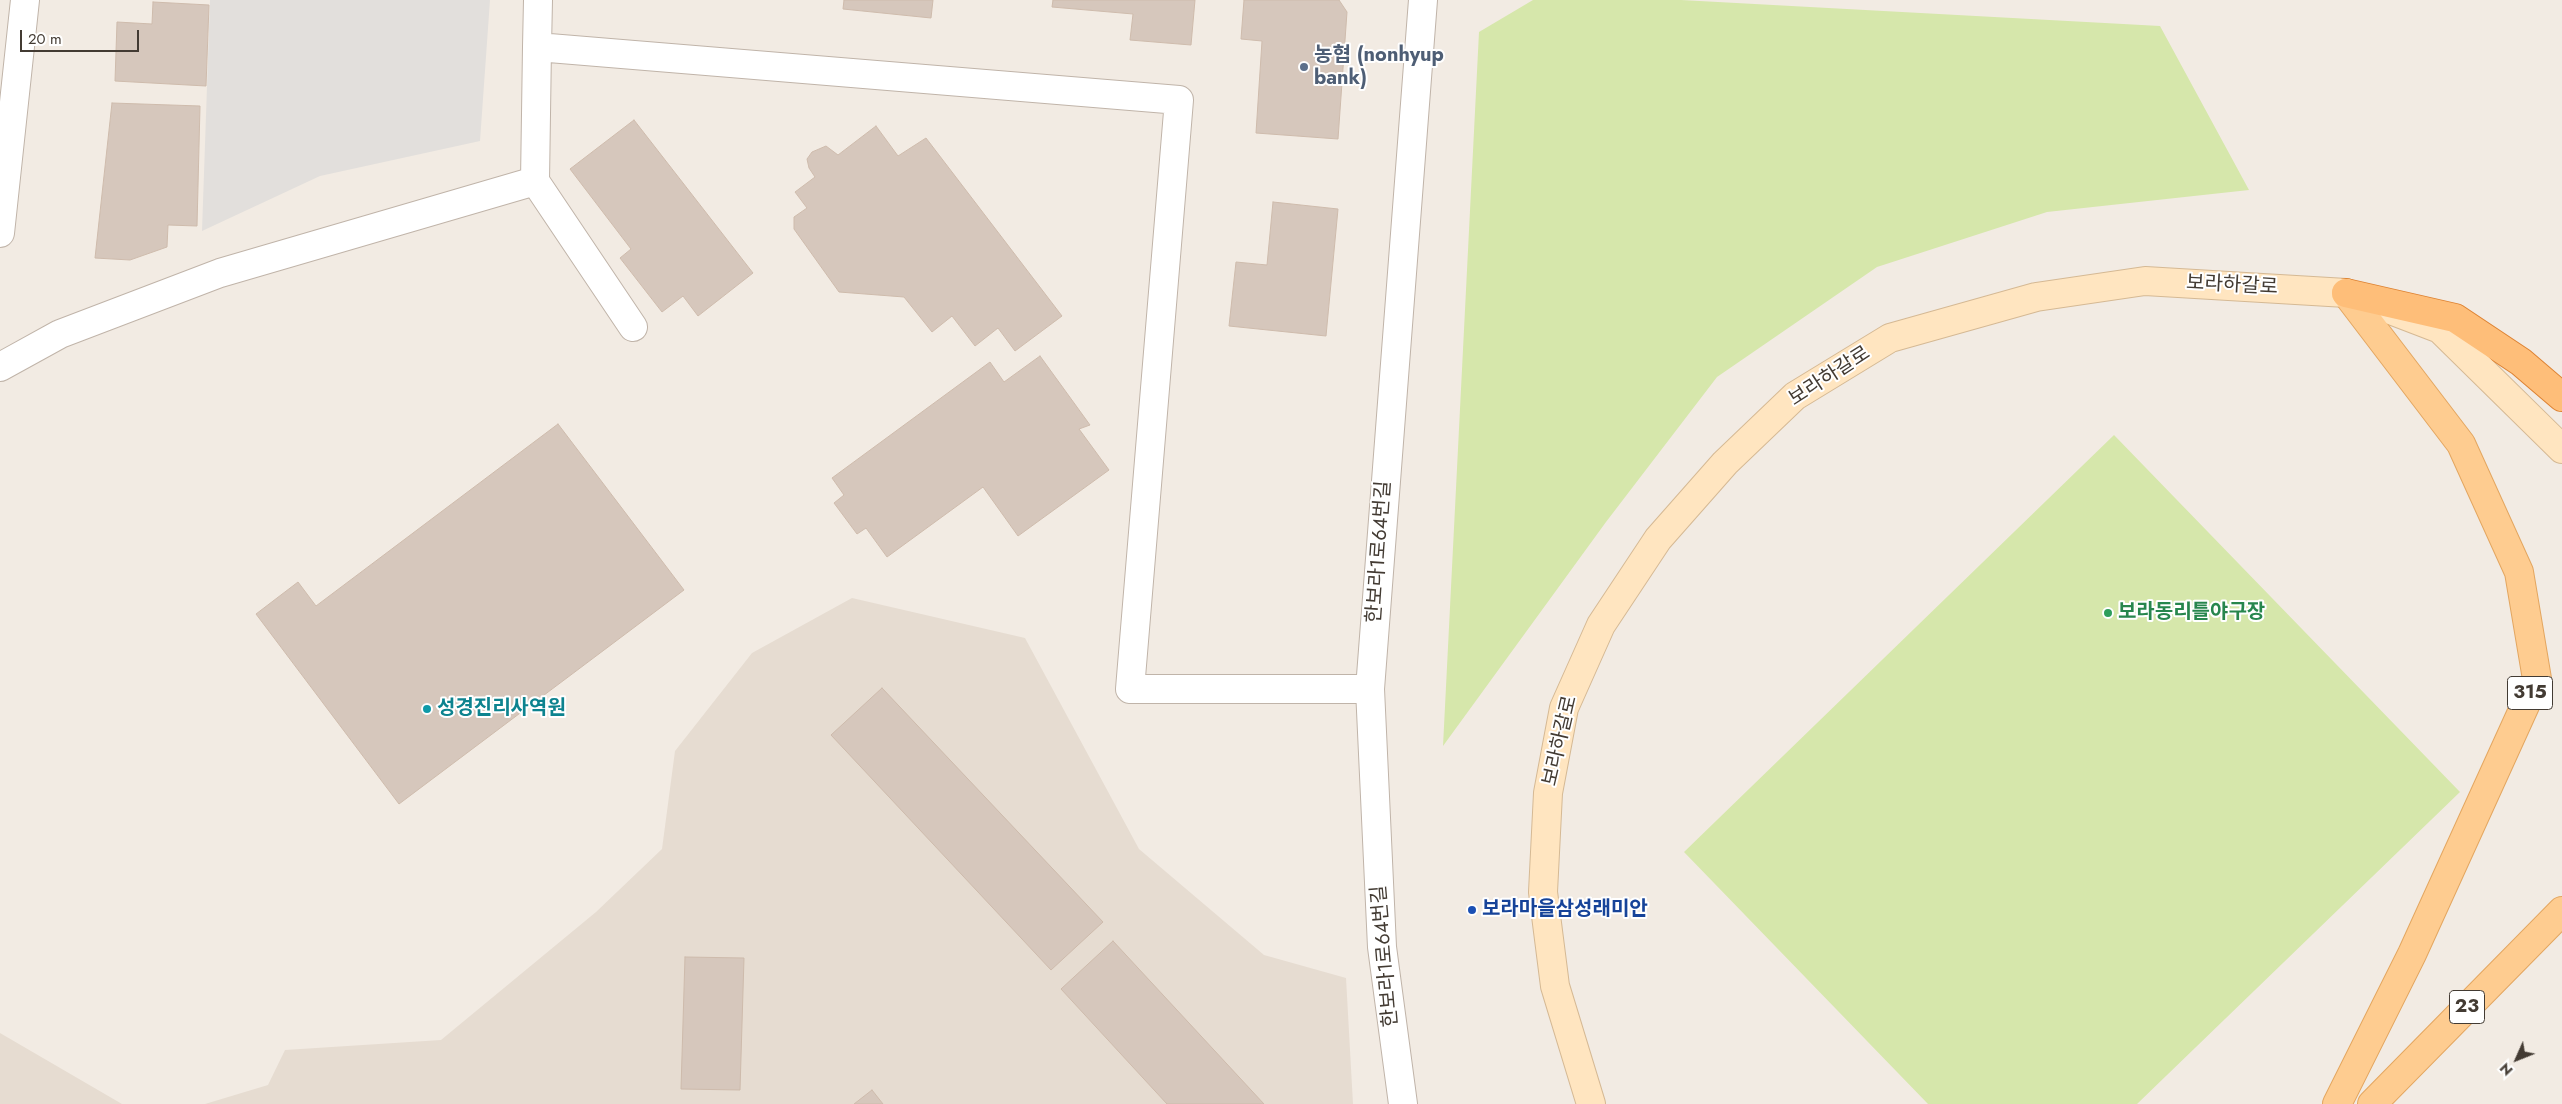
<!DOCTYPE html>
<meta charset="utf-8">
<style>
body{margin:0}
#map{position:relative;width:2562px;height:1104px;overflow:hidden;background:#f2ebe3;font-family:Jost,sans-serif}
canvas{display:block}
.north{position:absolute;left:2492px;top:1034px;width:50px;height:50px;-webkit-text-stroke:4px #fff;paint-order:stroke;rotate:226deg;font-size:14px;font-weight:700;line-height:20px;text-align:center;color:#433b33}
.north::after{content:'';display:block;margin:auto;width:18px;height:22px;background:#433b33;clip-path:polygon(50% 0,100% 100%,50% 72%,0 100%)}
.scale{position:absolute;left:20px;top:30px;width:119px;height:22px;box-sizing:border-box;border:2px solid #433b33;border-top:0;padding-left:6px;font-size:15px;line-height:18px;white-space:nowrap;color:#433b33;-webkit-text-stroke:4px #fff;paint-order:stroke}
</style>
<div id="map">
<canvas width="2562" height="1104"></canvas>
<div class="north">N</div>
<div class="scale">20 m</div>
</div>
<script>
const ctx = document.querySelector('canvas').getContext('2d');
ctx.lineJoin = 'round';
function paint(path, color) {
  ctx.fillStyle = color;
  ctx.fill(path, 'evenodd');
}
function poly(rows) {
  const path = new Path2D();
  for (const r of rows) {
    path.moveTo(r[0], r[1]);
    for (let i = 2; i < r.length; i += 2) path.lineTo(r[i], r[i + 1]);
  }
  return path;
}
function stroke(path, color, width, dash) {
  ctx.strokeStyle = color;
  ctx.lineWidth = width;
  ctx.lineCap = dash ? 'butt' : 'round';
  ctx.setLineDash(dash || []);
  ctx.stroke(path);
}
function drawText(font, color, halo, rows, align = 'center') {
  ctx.font = font + ' Jost,"Noto Sans KR",sans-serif';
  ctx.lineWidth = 4;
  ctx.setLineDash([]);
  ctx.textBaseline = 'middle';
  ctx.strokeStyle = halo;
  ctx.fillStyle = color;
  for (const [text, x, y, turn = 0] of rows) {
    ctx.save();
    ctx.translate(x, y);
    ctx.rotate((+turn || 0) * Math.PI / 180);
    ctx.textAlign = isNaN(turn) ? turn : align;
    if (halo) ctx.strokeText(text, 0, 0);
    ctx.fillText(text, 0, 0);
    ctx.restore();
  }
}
const residential = poly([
 [852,598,1025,638,1139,849,1264,955,1346,978,1353,1104,205,1104,268,1085,285,1050,441,1040,596,912,662,849,675,751,752,653],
 [0,1033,122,1104,0,1104]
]);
const green = poly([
 [1533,0,1681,0,2160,26,2249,190,2047,212,1877,267,1717,377,1606,522,1443,746,1479,32],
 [2114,435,2460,792,2137,1104,1928,1104,1684,852]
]);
const parking = poly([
 [210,0,490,0,480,141,320,176,202,231]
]);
const building = poly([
 [844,0,933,0,931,18,843,9,844,0],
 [1053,0,1195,0,1191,45,1130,40,1133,14,1052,7,1053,0],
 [1244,0,1339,0,1347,12,1338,139,1256,133,1262,41,1241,39,1244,0],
 [153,2,209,5,206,86,115,81,117,22,152,24,153,2],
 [112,103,200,106,197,226,168,225,167,247,130,260,95,258,112,103],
 [634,120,753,273,698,316,683,296,662,312,620,258,631,249,570,169,634,120],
 [876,126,898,156,926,138,1062,316,1015,351,998,328,975,346,952,316,932,332,904,297,839,292,794,229,794,217,807,208,795,192,815,177,809,168,807,159,812,152,826,146,838,155,876,126],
 [1273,202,1338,209,1326,336,1229,326,1236,262,1267,265,1273,202],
 [1040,356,1090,425,1079,429,1109,470,1018,536,983,487,887,557,866,528,857,534,834,503,844,495,832,478,990,362,1004,382,1040,356],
 [558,424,684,590,399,804,256,614,298,582,316,606,558,424],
 [882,688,1103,922,1051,970,831,735,882,688],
 [1113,941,1264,1104,1167,1104,1061,989,1113,941],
 [685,957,744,958,740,1090,681,1089,685,957],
 [872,1090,883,1104,854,1104,872,1090]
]);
const minor = poly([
 [538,0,537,47,1179,100,1130,689,1370,689],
 [537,47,535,181,633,327],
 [0,233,25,0],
 [0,367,60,334,220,273,535,181]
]);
const tertiary = poly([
 [1403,1104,1382,947,1370,689,1423,0]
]);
const secondary = poly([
 [1591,1104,1555,986,1543,892,1548,793,1564,708,1601,625,1658,539,1725,463,1795,396,1890,338,2036,297,2145,281,2346,293,2440,329,2562,449]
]);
const primary = poly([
 [2337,1104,2412,954,2537,679,2519,572,2461,444,2346,293],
 [2372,1104,2562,911]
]);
const trunk = poly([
 [2346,293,2455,318,2521,362,2562,397]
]);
const markers = [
 [1304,67,5,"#5c6f8a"],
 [2108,613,5,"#2e9e5b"],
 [427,709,5,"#0f9aa8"],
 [1472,910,5,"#1a4fb4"]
];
const shields = [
 [2530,693,45],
 [2467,1007,35]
];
const shieldNames = [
 ["315",2530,693],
 ["23",2467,1007]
];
const serviceNames = [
 ["농협 (nonhyup",1314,56],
 ["bank)",1314,79]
];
const streetNames = [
 ["보라하갈로",2232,286,3],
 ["보라하갈로",1830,377,-33],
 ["한보라1로64번길",1380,552,-86],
 ["보라하갈로",1561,741,-77],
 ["한보라1로64번길",1386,956,-95]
];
const leisureNames = [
 ["보라동리틀야구장",2118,613]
];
const cultureNames = [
 ["성경진리사역원",437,709]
];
const transitNames = [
 ["보라마을삼성래미안",1482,910]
];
paint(residential, '#e6dcd1');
paint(green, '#d6e7ab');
paint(parking, '#e2dfdc');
paint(building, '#d6c7bc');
stroke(building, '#cebbac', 1);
stroke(minor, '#c0b4a9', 30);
stroke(tertiary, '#c0b4a9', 30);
stroke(secondary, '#d5b994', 30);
stroke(primary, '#e3a660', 30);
stroke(trunk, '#dd8232', 30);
stroke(minor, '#fff', 28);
stroke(tertiary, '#fff', 28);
stroke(secondary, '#ffe5c0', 28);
stroke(primary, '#fecc90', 28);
stroke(trunk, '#febe79', 28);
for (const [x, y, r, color] of markers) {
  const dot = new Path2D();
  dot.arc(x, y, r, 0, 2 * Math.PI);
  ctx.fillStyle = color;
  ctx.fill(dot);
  stroke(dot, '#fff', 2);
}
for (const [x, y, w] of shields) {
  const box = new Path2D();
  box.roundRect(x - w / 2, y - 16.5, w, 33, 4);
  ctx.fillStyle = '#fff';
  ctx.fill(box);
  stroke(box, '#433b33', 1);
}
drawText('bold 19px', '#433b33', null, shieldNames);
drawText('bold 20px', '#4e5e75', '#fff', serviceNames, 'left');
drawText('20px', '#433b33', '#fff', streetNames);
drawText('bold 20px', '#27864d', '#fff', leisureNames, 'left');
drawText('bold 20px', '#0d838f', '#fff', cultureNames, 'left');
drawText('bold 20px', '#164399', '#fff', transitNames, 'left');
</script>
